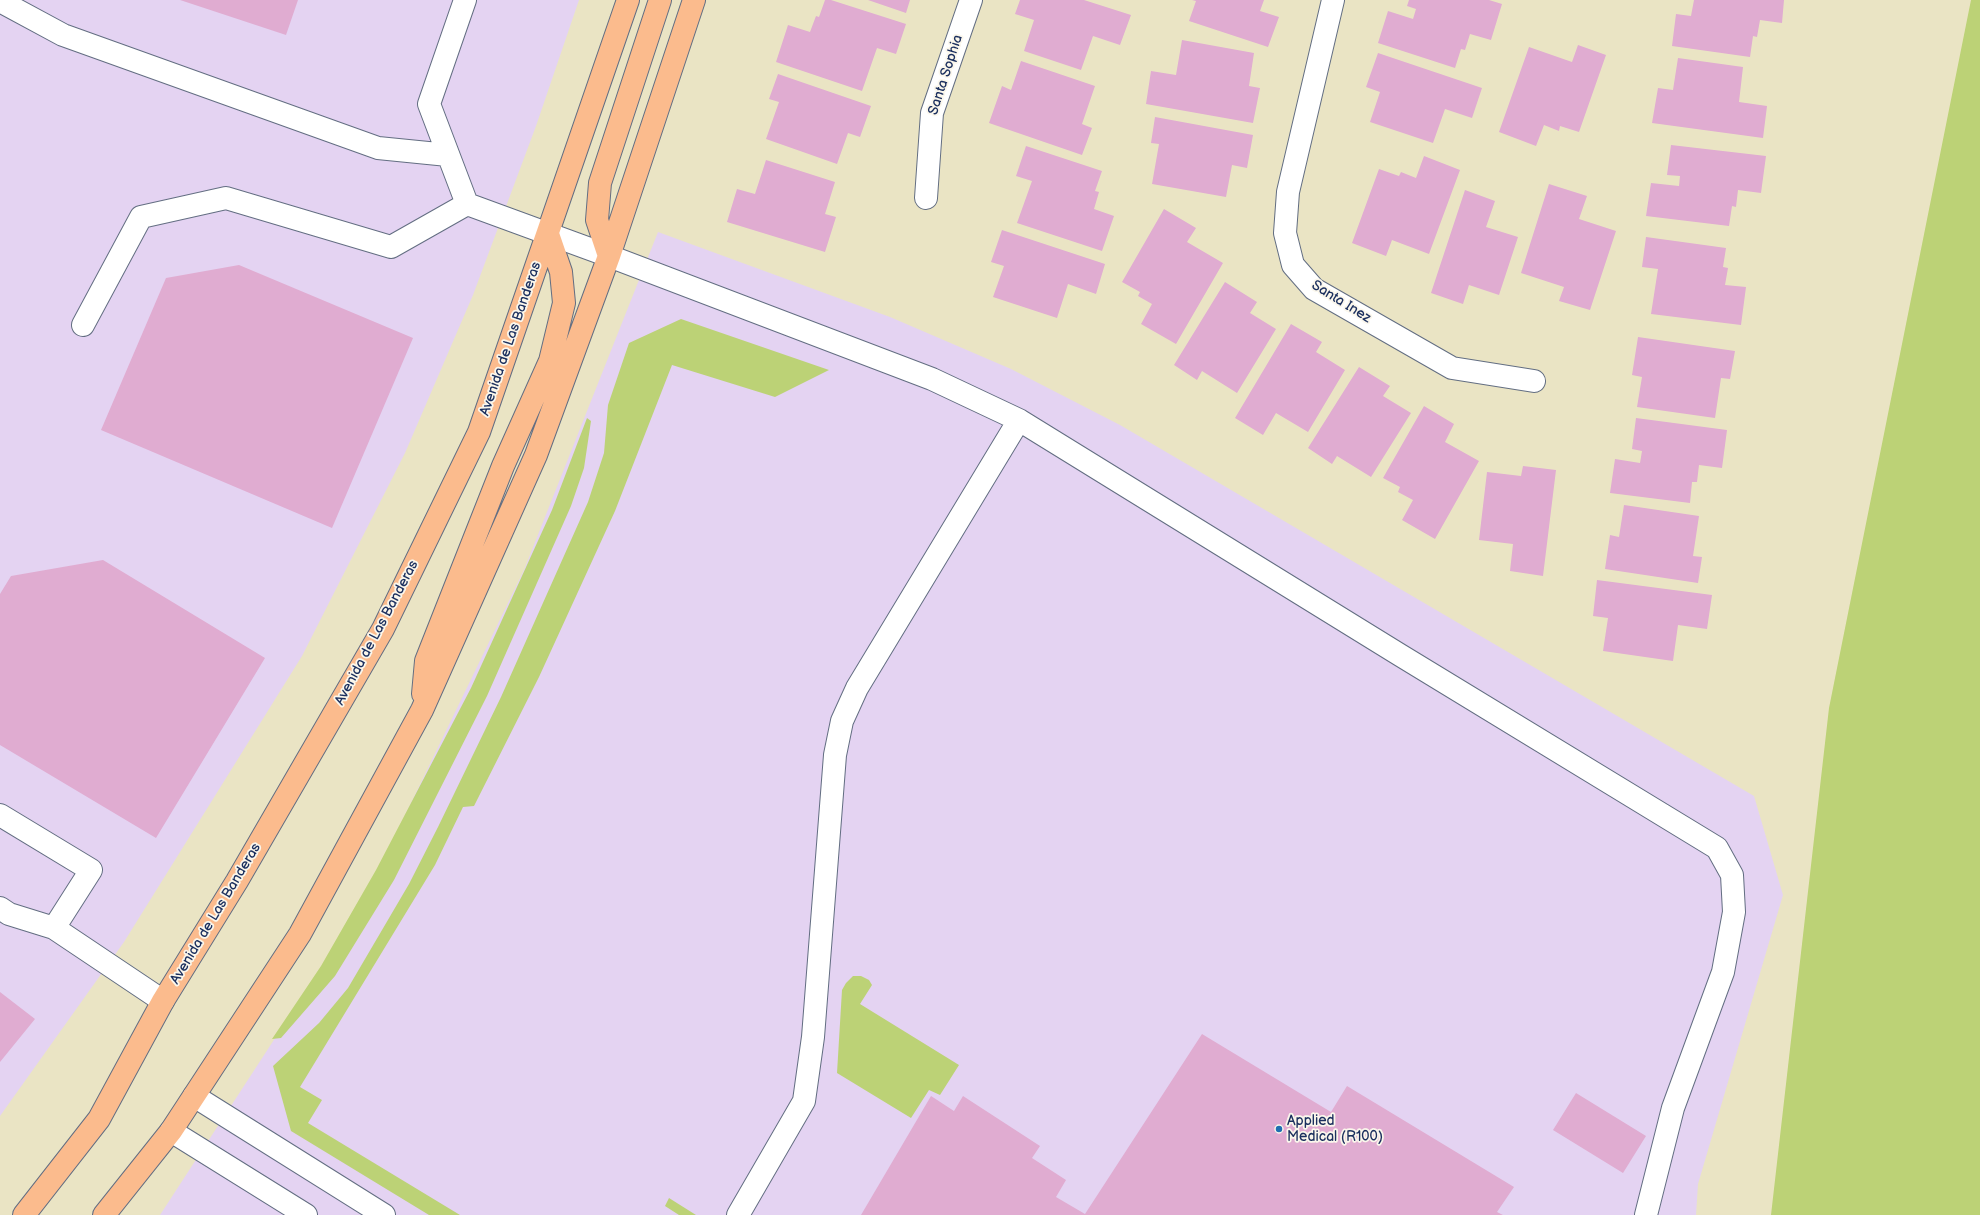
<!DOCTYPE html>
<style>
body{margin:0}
canvas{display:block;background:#eae4c4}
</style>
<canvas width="1980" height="1215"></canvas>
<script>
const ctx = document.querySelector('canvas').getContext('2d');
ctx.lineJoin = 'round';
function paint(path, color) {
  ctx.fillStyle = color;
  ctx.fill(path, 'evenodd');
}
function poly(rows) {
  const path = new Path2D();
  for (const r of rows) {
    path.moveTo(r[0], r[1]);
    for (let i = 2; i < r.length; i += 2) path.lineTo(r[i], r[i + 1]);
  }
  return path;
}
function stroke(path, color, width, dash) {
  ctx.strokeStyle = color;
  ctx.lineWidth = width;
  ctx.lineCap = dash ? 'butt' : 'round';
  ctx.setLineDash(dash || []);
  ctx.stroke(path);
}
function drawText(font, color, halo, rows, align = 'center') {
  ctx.font = font + ' "Balsamiq Sans",sans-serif';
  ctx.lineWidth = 3.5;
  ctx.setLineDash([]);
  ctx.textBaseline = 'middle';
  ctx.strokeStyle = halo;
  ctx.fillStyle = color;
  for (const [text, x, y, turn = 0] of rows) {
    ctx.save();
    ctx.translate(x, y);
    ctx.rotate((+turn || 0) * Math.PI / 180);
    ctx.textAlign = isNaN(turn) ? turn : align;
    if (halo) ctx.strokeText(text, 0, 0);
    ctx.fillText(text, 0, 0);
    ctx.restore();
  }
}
const built = poly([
 [0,0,579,0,536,126,473,295,405,453,302,656,124,942,0,1116],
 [658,232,890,317,1011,369,1120,425,1754,796,1783,895,1698,1184,1696,1215,160,1215,361,906,524,570]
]);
const green = poly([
 [1971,0,1980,0,1980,1215,1771,1215,1829,708],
 [681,319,829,370,775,397,672,365,615,511,539,677,474,806,463,807,435,865,300,1087,322,1100,308,1123,460,1215,429,1215,291,1131,273,1066,319,1023,348,988,409,884,438,827,501,697,588,502,604,453,608,405,629,343],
 [587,418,591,421,584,468,571,506,487,696,394,880,335,976,281,1038,272,1039,321,966,376,870,471,688,552,510],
 [853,976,861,976,869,980,872,985,860,1004,959,1065,940,1095,929,1090,911,1118,837,1073,842,990,846,983],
 [669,1198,696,1215,679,1215,665,1206]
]);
const building = poly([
 [180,0,298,0,286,35],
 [825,0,831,0,906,24,896,54,877,48,862,91,776,62,788,25,810,32,816,16,819,17],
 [868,0,910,0,906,13],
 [1020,0,1084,0,1131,15,1120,45,1093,36,1081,70,1024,51,1034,20,1015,14],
 [1192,0,1264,0,1260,11,1279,17,1268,47,1189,21,1196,1],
 [1409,0,1489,0,1502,4,1491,40,1470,34,1465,50,1461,49,1455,68,1378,43,1388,11,1413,19,1416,9,1407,6],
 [1694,0,1784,0,1782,23,1760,20,1757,37,1753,36,1750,57,1672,46,1676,14,1691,16],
 [1182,40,1254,53,1249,86,1260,88,1253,123,1146,104,1151,71,1176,75],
 [1578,45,1606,55,1579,132,1560,126,1559,131,1544,125,1536,146,1499,132,1529,47,1572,62],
 [1378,53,1482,88,1472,118,1445,109,1433,143,1370,122,1380,92,1366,87],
 [1678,58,1743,67,1739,102,1767,106,1763,138,1652,123,1658,88,1673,90],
 [1021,61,1095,86,1082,124,1092,128,1082,155,989,123,1002,86,1011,90],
 [778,74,871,106,860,137,848,133,837,164,766,139,779,102,769,99],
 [1155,117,1253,135,1247,168,1232,165,1226,197,1152,184,1159,144,1151,143],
 [1671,145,1766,156,1761,193,1738,190,1736,207,1732,206,1729,226,1646,216,1651,183,1679,186,1680,176,1667,175],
 [1026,146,1102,171,1095,191,1099,192,1094,209,1114,216,1102,251,1017,223,1032,181,1016,176],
 [1424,156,1460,170,1429,254,1392,240,1386,256,1352,243,1379,169,1399,176,1401,172,1416,178],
 [766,160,835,182,825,214,836,217,825,252,727,222,737,189,755,194],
 [1549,184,1587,196,1579,219,1616,231,1590,310,1559,301,1564,287,1521,273],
 [1465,190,1495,201,1486,227,1518,237,1499,295,1469,285,1463,304,1431,293],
 [1164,209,1196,228,1187,242,1223,263,1176,344,1141,324,1152,304,1138,296,1140,292,1122,282],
 [1002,230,1105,264,1096,294,1068,284,1057,318,993,297,1004,266,991,262],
 [1646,237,1726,248,1723,267,1728,268,1725,285,1746,287,1741,325,1651,314,1658,269,1642,267],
 [239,265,413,338,332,528,101,430,166,278],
 [1225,282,1257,302,1250,313,1276,329,1237,393,1202,371,1197,380,1174,365],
 [1291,324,1322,342,1316,352,1345,370,1308,432,1276,413,1263,435,1235,418],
 [1638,337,1735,351,1730,379,1721,378,1715,418,1637,407,1642,377,1632,375],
 [1359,367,1390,386,1383,396,1411,413,1371,477,1337,456,1332,464,1308,448],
 [1424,406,1454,424,1445,442,1479,461,1435,539,1402,520,1413,500,1398,492,1400,487,1383,478],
 [1636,418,1727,430,1722,468,1699,465,1697,482,1692,482,1690,503,1610,493,1615,459,1640,463,1642,451,1632,449],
 [1523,466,1556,470,1543,576,1510,571,1513,544,1479,540,1487,472,1521,476],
 [1624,505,1699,516,1693,556,1702,557,1698,583,1605,569,1610,535,1619,537],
 [103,560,265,658,156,838,0,745,0,594,11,576],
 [1597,580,1712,595,1707,629,1678,625,1673,661,1603,651,1608,618,1593,616],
 [0,992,35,1019,0,1062],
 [1202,1034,1331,1112,1347,1086,1514,1187,1497,1212,1503,1215,861,1215,931,1096,954,1111,963,1096,1040,1146,1032,1158,1066,1180,1056,1197,1085,1214],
 [1576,1093,1646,1136,1623,1173,1553,1130]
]);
const minor = poly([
 [465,0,429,104,467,204],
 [1333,0,1288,192,1285,233,1293,265,1314,289,1452,368,1534,381],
 [0,1,63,35,378,148,448,155],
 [926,198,932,113,971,0],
 [83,325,141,217,226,198,391,247,467,204,609,256,932,379,1019,420,1400,655,1717,848,1732,875,1734,912,1723,972,1673,1108,1646,1215],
 [0,815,91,870,54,928],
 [0,908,9,914,54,928,163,1001],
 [194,1096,384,1215],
 [171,1131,306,1215],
 [738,1215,804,1101,813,1037,835,755,842,721,857,688,1019,420]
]);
const major = poly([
 [609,256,597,220,600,183,660,0],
 [423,694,426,661,503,466,550,361,564,303,561,272,548,234],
 [24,1215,99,1119,163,1001,237,881,383,629,479,432,628,0],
 [104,1215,171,1131,300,934,422,710,536,455,609,256,694,0]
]);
const markers = [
 [1279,1129,4,"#1f6fb2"]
];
const streetNames = [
 ["Santa Sophia",946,75,-72],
 ["Santa Inez",1341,302,32],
 ["Avenida de Las Banderas",511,339,-71],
 ["Avenida de Las Banderas",377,633,-62],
 ["Avenida de Las Banderas",216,914,-59]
];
const poiNames = [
 ["Applied",1287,1121],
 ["Medical (R100)",1287,1137]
];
paint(built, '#e4d3f2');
paint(green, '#bcd276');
paint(building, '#e0acd1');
stroke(minor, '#636e82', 24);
stroke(major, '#636e82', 24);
stroke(minor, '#fff', 22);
stroke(major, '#fbbb8d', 22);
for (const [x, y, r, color] of markers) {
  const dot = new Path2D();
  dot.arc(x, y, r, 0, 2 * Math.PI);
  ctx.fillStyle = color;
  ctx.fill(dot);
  stroke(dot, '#fbf7ec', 1.5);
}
drawText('14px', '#1b2f5e', '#fbf7ec', streetNames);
drawText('14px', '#1b2f5e', '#fbf7ec', poiNames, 'left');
</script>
